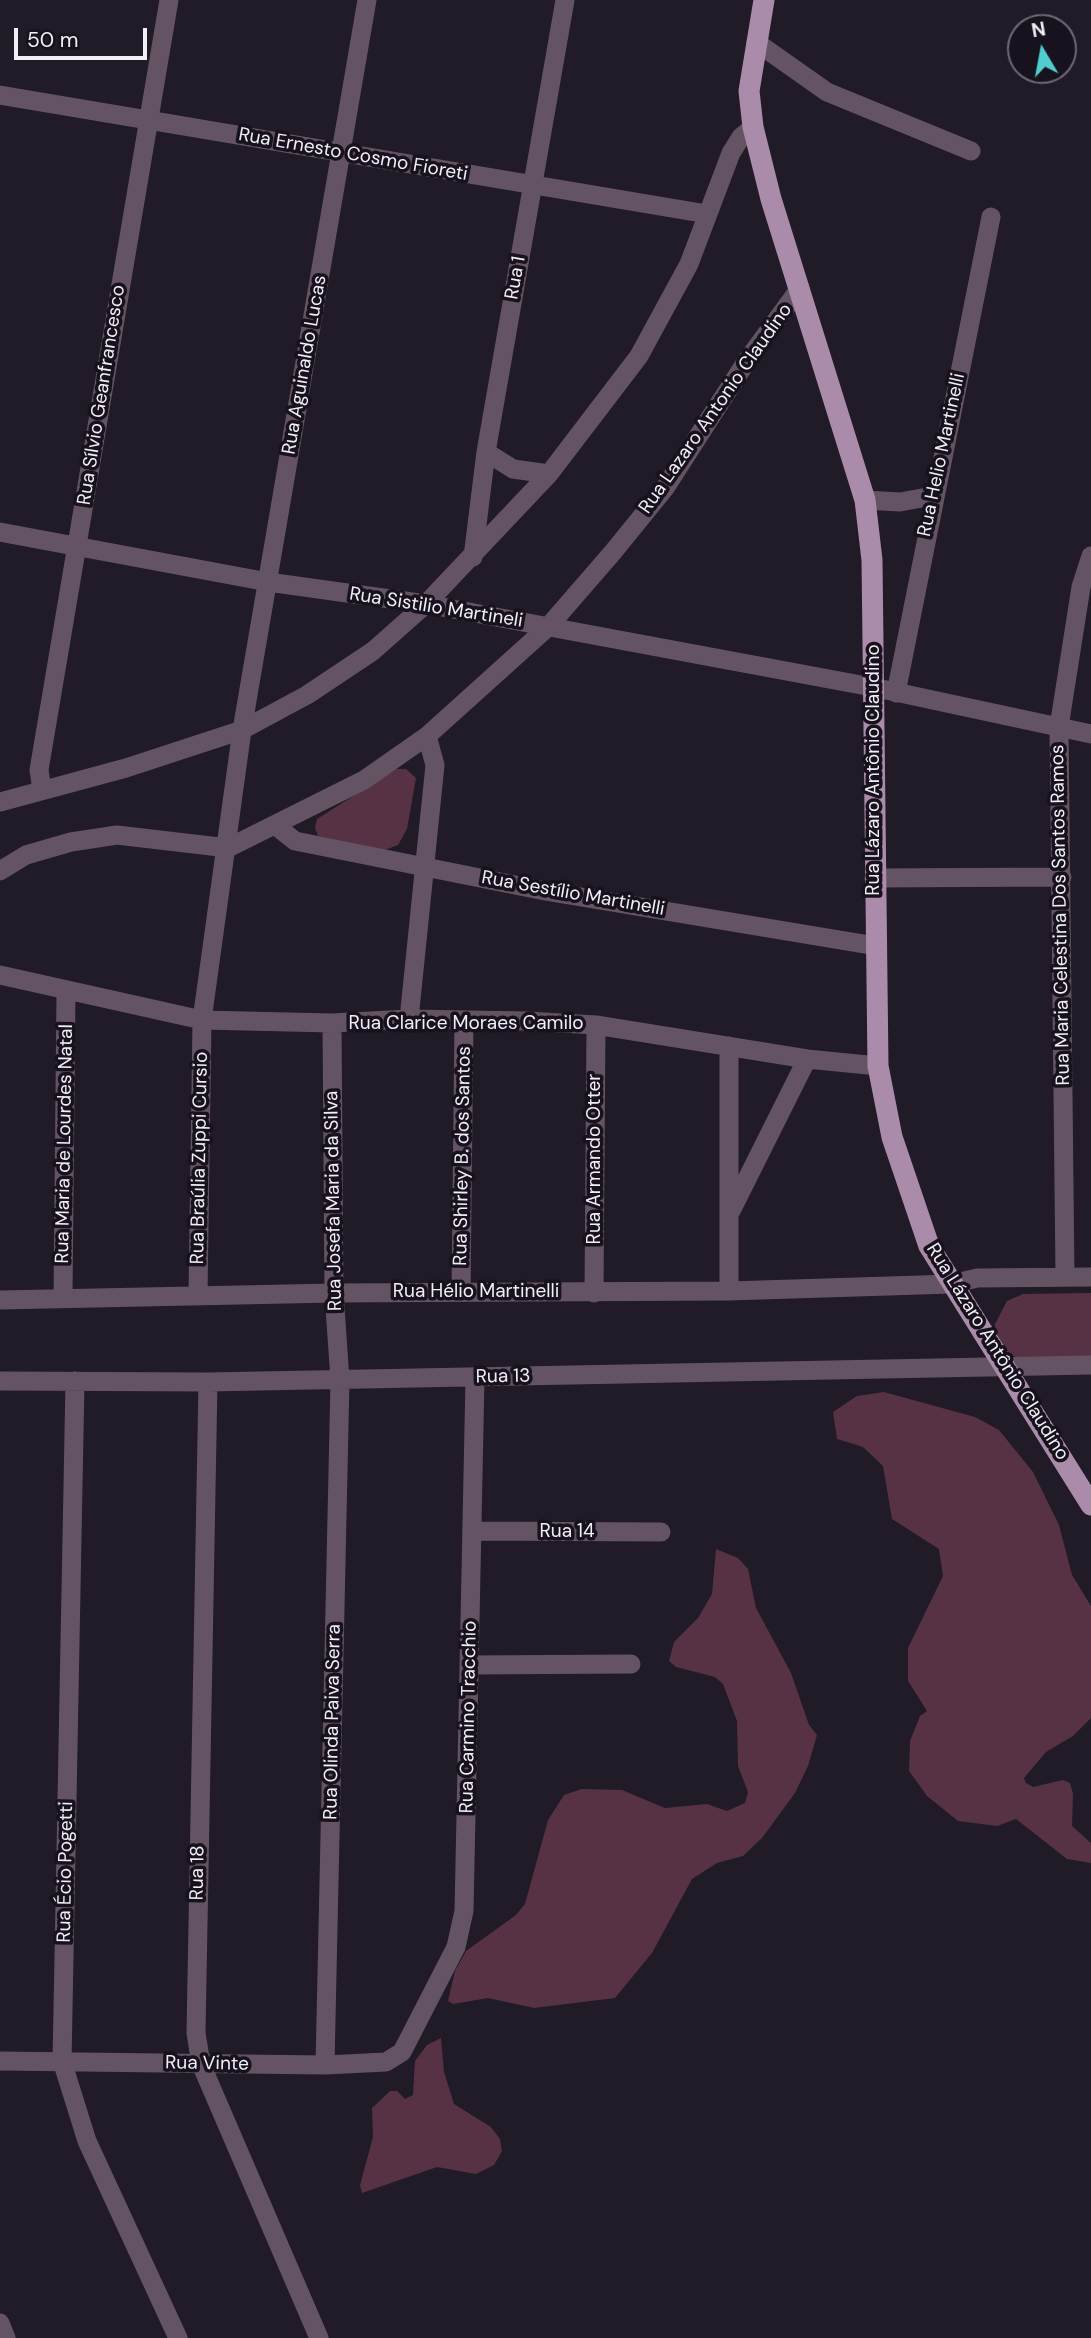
<!DOCTYPE html>
<meta charset="utf-8">
<style>
body{margin:0}
#map{position:relative;width:1091px;height:2338px;overflow:hidden;background:#201b26;font-family:"DM Sans",sans-serif}
canvas{display:block}
.north{position:absolute;left:1007px;top:14px;width:70px;height:70px;box-sizing:border-box;background:#17121d;border:2px solid #6e6a74;border-radius:50%;rotate:350deg;font-size:19px;font-weight:700;line-height:28px;text-align:center;color:#f1eef6}
.north::after{content:'';display:block;margin:auto;width:24px;height:32px;background:#52cdcf;clip-path:polygon(50% 0,100% 100%,50% 72%,0 100%)}
.scale{position:absolute;left:14px;top:28px;width:133px;height:32px;box-sizing:border-box;border:4px solid #f1eef6;border-top:0;padding-left:9px;font-size:21px;line-height:24px;white-space:nowrap;color:#f1eef6;-webkit-text-stroke:5px #17121d;paint-order:stroke}
</style>
<div id="map">
<canvas width="1091" height="2338"></canvas>
<div class="north">N</div>
<div class="scale">50 m</div>
</div>
<script>
const ctx = document.querySelector('canvas').getContext('2d');
ctx.lineJoin = 'round';
function paint(path, color) {
  ctx.fillStyle = color;
  ctx.fill(path, 'evenodd');
}
function poly(rows) {
  const path = new Path2D();
  for (const r of rows) {
    path.moveTo(r[0], r[1]);
    for (let i = 2; i < r.length; i += 2) path.lineTo(r[i], r[i + 1]);
  }
  return path;
}
function stroke(path, color, width, dash) {
  ctx.strokeStyle = color;
  ctx.lineWidth = width;
  ctx.lineCap = dash ? 'butt' : 'round';
  ctx.setLineDash(dash || []);
  ctx.stroke(path);
}
function drawText(font, color, halo, rows, align = 'center') {
  ctx.font = font + ' "DM Sans",sans-serif';
  ctx.lineWidth = 7;
  ctx.setLineDash([]);
  ctx.textBaseline = 'middle';
  ctx.strokeStyle = halo;
  ctx.fillStyle = color;
  for (const [text, x, y, turn = 0] of rows) {
    ctx.save();
    ctx.translate(x, y);
    ctx.rotate((+turn || 0) * Math.PI / 180);
    ctx.textAlign = isNaN(turn) ? turn : align;
    if (halo) ctx.strokeText(text, 0, 0);
    ctx.fillText(text, 0, 0);
    ctx.restore();
  }
}
const green = poly([
 [396,769,406,769,416,778,407,829,398,845,385,850,318,836,315,828,317,819],
 [1091,1293,1091,1358,1018,1359,1003,1349,995,1333,995,1324,1007,1301,1023,1294],
 [884,1392,975,1417,999,1430,1033,1472,1059,1525,1072,1575,1091,1606,1091,1718,1073,1736,1046,1752,1024,1778,1026,1783,1033,1787,1063,1780,1070,1783,1073,1794,1072,1826,1091,1843,1091,1863,1067,1859,1016,1819,997,1826,958,1821,927,1796,909,1771,910,1741,920,1716,927,1711,908,1681,908,1648,943,1576,939,1549,892,1519,883,1466,863,1447,837,1439,833,1412,857,1396],
 [716,1549,738,1558,748,1569,756,1608,791,1673,809,1725,817,1735,808,1766,795,1793,762,1838,743,1856,717,1863,692,1879,652,1953,615,1998,534,2008,488,1998,453,2004,448,2001,455,1971,466,1951,516,1915,525,1904,548,1820,564,1795,582,1789,622,1790,665,1808,707,1804,727,1811,745,1803,748,1792,738,1766,737,1721,723,1684,715,1677,676,1667,669,1661,674,1642,698,1618,712,1594],
 [441,2038,444,2072,454,2104,491,2127,500,2139,502,2151,494,2165,476,2174,437,2167,362,2193,360,2185,373,2137,372,2108,390,2091,397,2091,405,2099,413,2095,415,2061,427,2045]
]);
const minor = poly([
 [756,42,827,92,971,151],
 [0,95,707,214],
 [486,452,513,469,549,474],
 [865,500,900,502,933,496],
 [0,532,268,582,426,604,872,687,1091,734],
 [473,557,486,452,565,0],
 [896,693,991,217],
 [42,790,39,770,169,0],
 [0,802,126,768,242,730,307,695,373,651,426,604,549,474,639,356,689,264,731,153,741,137,753,127],
 [276,826,295,841,545,891,876,946],
 [0,871,26,855,71,842,117,835,228,848,364,780,427,736,548,627,613,552,665,488,748,359,800,288],
 [874,878,1062,877],
 [0,975,202,1020,332,1023,409,1019,526,1021,596,1025,807,1059,878,1066],
 [409,1019,435,765,427,736],
 [731,1211,807,1059],
 [1065,1277,1059,727,1081,587,1091,556],
 [729,1291,729,1046],
 [461,1292,464,1021],
 [594,1293,596,1025],
 [198,1295,202,1020,242,730,367,0],
 [63,1298,66,991],
 [0,1300,334,1293,729,1291,952,1284,977,1278,1091,1277],
 [0,1381,208,1382,1091,1365],
 [75,1381,62,2061,87,2141,178,2338],
 [208,1382,196,2033,201,2064,319,2338],
 [474,1531,661,1532],
 [469,1665,631,1664],
 [0,2061,325,2065,386,2062,402,2052,456,1947,464,1911,475,1378],
 [325,2065,340,1380,334,1293,332,1023],
 [0,2323,6,2338]
]);
const major = poly([
 [764,0,749,91,753,127,771,199,865,500,872,560,878,1066,892,1137,929,1246,1091,1505]
]);
const streetNames = [
 ["Rua Ernesto Cosmo Fioreti",353,155,10],
 ["Rua 1",516,278,-80],
 ["Rua Aguinaldo Lucas",305,365,-80],
 ["Rua Sílvio Geanfrancesco",102,395,-81],
 ["Rua Lazaro Antonio Claudino",716,409,-55],
 ["Rua Helio Martinelli",942,455,-78],
 ["Rua Sistilio Martineli",436,608,9],
 ["Rua Lázaro Antônio Claudino",874,770,-90],
 ["Rua Sestílio Martinelli",573,894,10],
 ["Rua Maria Celestina Dos Santos Ramos",1061,915,-91],
 ["Rua Clarice Moraes Camilo",466,1024],
 ["Rua Maria de Lourdes Natal",65,1144,-89],
 ["Rua Shirley B. dos Santos",463,1156,-89],
 ["Rua Braúlia Zuppi Cursio",200,1158,-89],
 ["Rua Armando Otter",595,1159,-90],
 ["Rua Josefa Maria da Silva",334,1201,-91],
 ["Rua Hélio Martinelli",476,1292],
 ["Rua Lázaro Antônio Claudino",997,1352,58],
 ["Rua 13",503,1377,-1],
 ["Rua 14",567,1532],
 ["Rua Carmino Tracchio",469,1717,-89],
 ["Rua Olinda Paiva Serra",333,1722,-89],
 ["Rua Écio Pogetti",66,1872,-89],
 ["Rua 18",198,1873,-89],
 ["Rua Vinte",207,2064,1]
];
paint(green, '#573244');
stroke(minor, '#645463', 19);
stroke(major, '#ab8baa', 21);
drawText('19px', '#f1eef6', '#17121d', streetNames);
</script>
